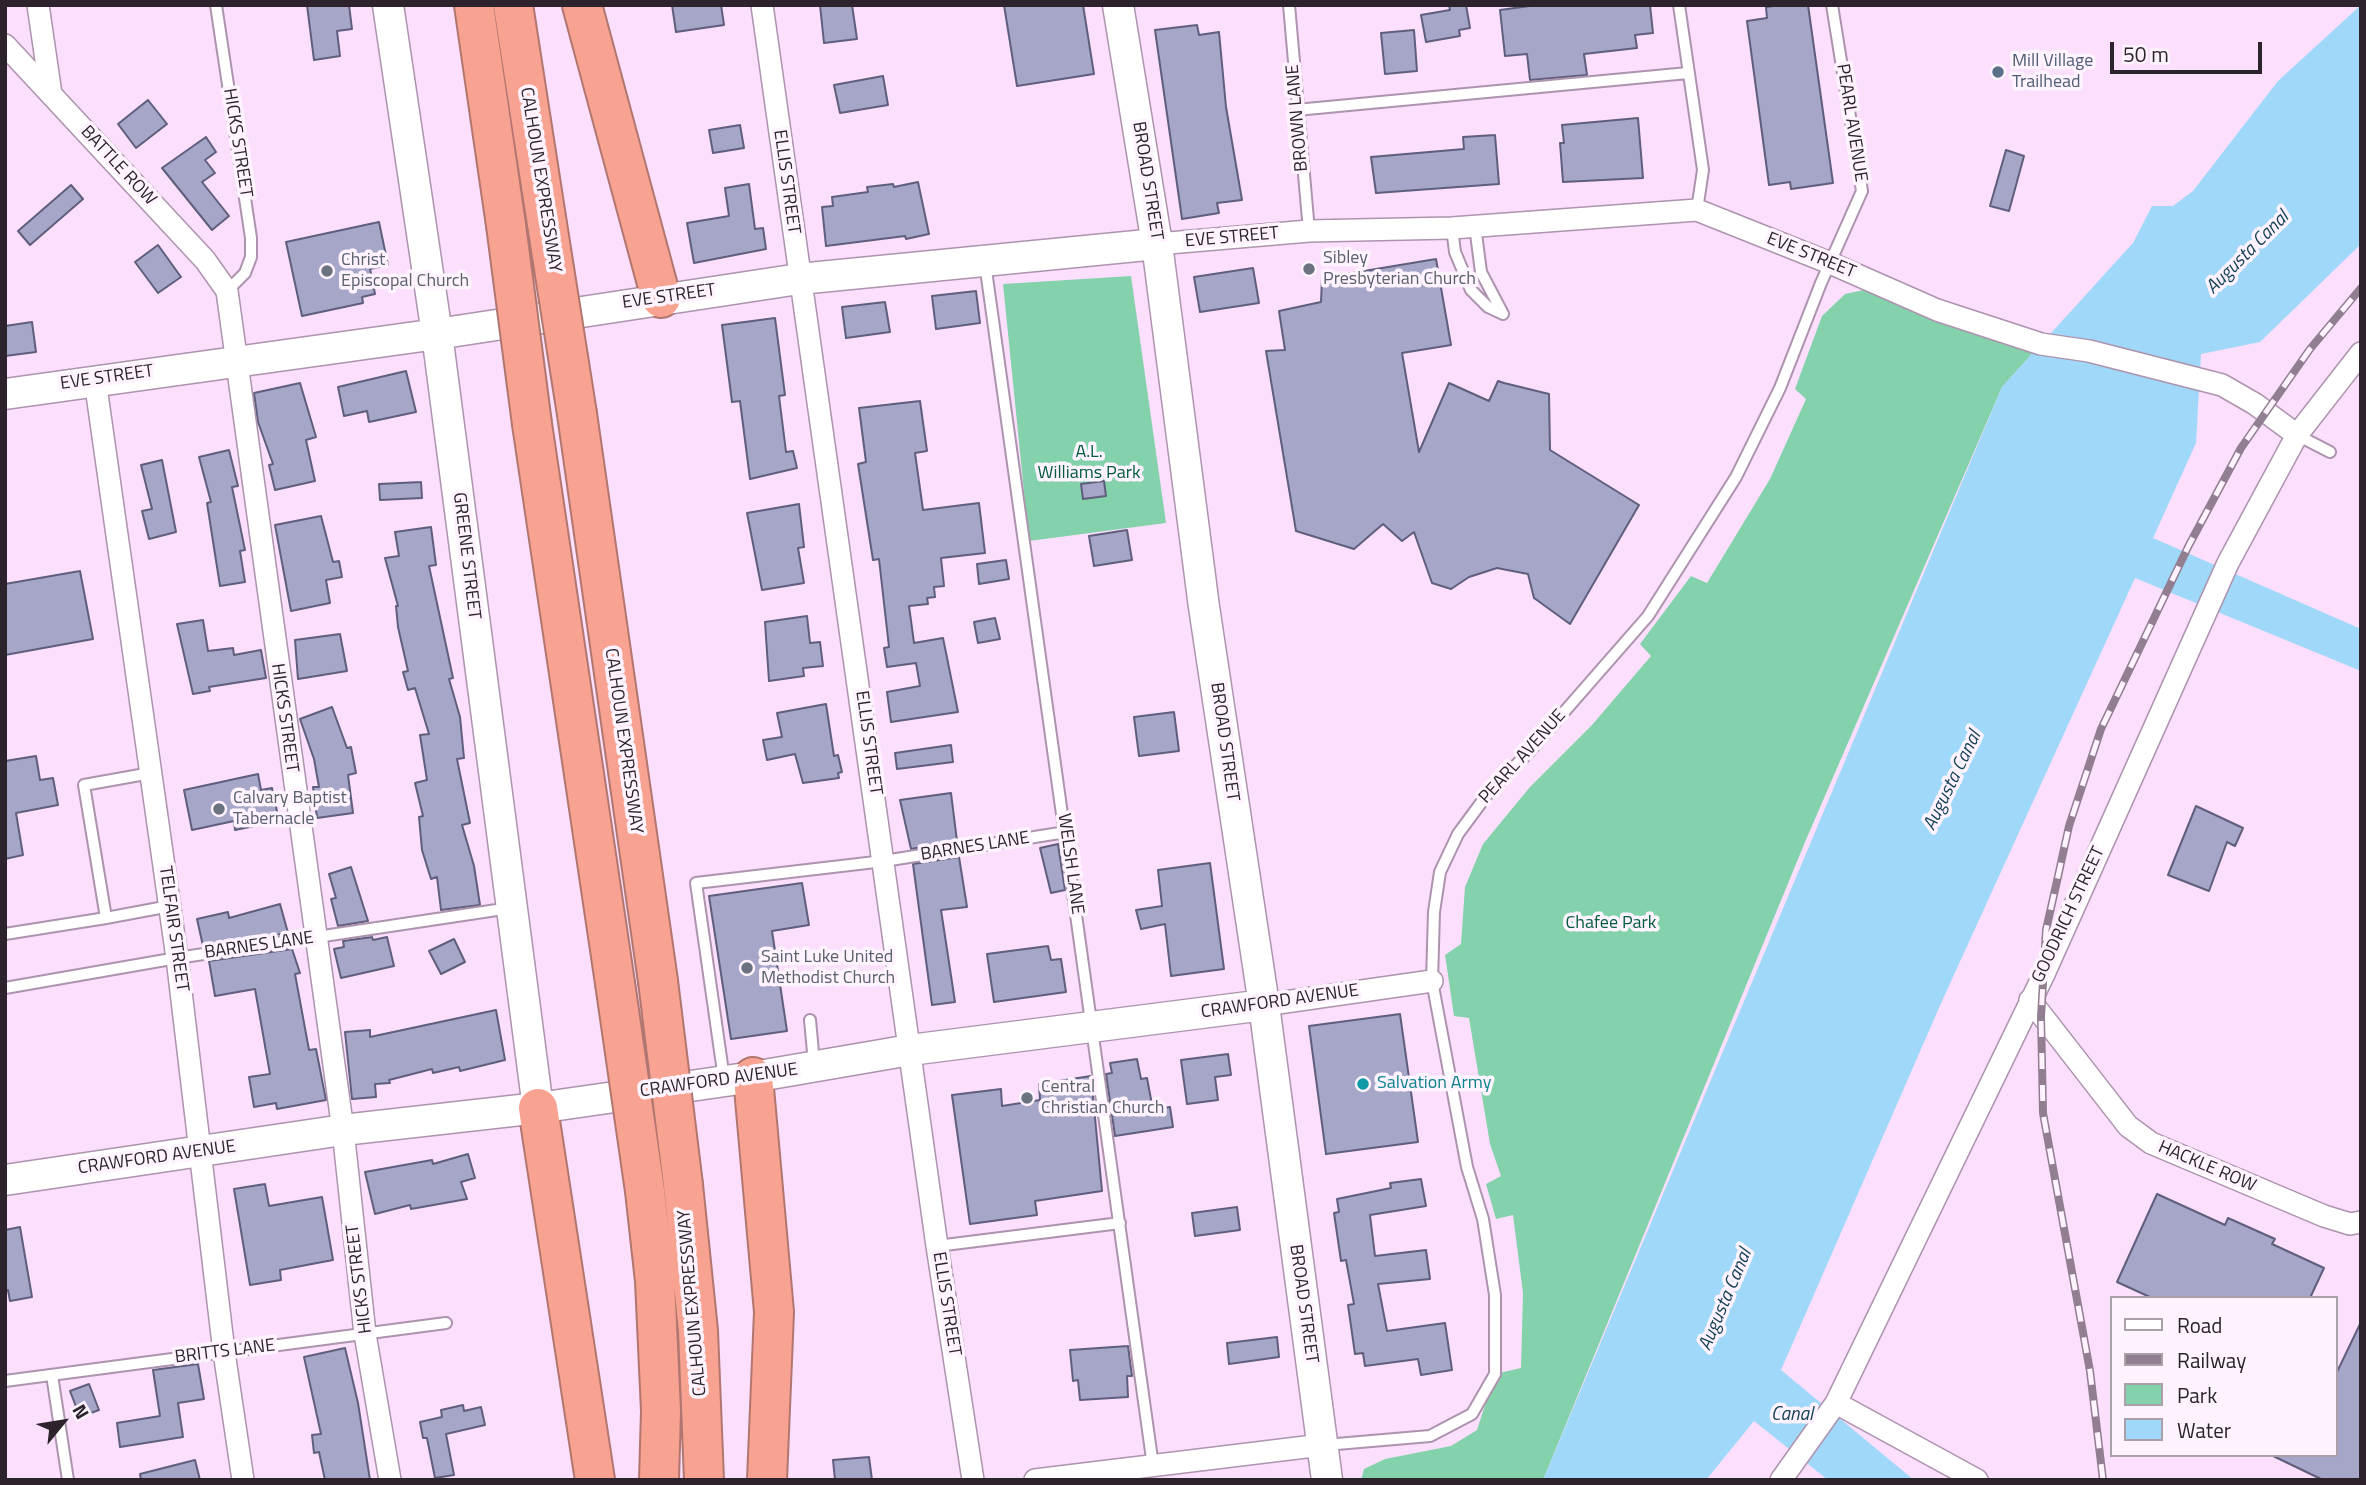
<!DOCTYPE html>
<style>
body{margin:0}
#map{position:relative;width:2366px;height:1485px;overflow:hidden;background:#fbdffc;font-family:"Titillium Web",sans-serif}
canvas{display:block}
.frame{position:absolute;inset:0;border:7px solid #2d232d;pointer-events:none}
.legend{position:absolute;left:2110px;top:1296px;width:228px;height:161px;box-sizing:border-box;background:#fef3fe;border:2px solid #aaa0aa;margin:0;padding:9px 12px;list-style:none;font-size:21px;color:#2d232d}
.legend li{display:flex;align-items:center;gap:14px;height:35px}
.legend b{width:35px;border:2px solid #aaa0aa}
.north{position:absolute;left:28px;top:1387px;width:70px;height:70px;-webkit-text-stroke:5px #fef3fe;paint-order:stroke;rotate:60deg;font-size:19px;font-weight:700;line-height:28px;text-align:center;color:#2d232d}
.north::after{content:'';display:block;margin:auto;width:24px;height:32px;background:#2d232d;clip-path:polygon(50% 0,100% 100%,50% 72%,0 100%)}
.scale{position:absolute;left:2110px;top:42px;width:152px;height:32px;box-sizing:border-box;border:4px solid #2d232d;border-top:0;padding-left:9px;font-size:21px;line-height:24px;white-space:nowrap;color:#2d232d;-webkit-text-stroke:5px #fef3fe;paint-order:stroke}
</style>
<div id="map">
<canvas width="2366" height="1485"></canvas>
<div class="frame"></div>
<ul class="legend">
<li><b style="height:9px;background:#fff"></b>Road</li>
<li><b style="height:9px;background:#917e91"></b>Railway</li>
<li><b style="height:19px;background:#83d2ac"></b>Park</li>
<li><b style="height:19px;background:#9fd8f8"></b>Water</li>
</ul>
<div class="north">N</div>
<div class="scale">50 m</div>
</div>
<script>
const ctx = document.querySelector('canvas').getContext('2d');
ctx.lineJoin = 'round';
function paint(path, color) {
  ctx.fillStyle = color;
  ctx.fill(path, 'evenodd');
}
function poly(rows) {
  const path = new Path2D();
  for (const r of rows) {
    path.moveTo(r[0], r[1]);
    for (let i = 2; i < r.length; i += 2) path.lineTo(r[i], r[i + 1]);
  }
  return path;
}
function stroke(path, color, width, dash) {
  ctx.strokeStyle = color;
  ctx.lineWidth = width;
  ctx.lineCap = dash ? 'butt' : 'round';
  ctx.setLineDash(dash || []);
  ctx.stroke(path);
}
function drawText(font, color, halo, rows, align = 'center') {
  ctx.font = font + ' "Titillium Web",sans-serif';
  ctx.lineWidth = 7;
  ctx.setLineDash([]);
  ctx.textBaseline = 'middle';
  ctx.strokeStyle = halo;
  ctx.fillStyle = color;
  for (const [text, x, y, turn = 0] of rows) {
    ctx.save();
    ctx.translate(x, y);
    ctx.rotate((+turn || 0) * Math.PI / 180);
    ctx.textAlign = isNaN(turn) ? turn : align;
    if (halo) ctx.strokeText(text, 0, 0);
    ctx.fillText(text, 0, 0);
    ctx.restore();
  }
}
const green = poly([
 [1131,276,1166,523,1029,541,1003,284],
 [1882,286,2041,344,2002,387,1805,842,1543,1480,1361,1480,1364,1469,1385,1459,1451,1446,1477,1430,1495,1374,1521,1368,1523,1293,1513,1215,1496,1219,1486,1184,1501,1176,1490,1144,1469,1018,1454,1016,1445,955,1461,944,1465,887,1483,844,1530,787,1592,725,1651,656,1640,644,1691,576,1707,583,1770,479,1806,399,1795,389,1822,316,1845,294]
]);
const water = poly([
 [2361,5,2361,244,2260,342,2201,354,2196,443,2153,538,2361,629,2361,671,2135,578,1942,1001,1781,1370,1914,1480,1828,1480,1754,1421,1706,1480,1543,1480,2002,387,2133,243,2152,206,2173,206,2193,191,2278,81]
]);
const building = poly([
 [307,5,349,5,352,29,337,31,340,56,314,60,307,5],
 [672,5,721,5,724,25,676,32,672,5],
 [820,5,852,5,857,39,824,43,820,5],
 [1004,5,1083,5,1094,74,1017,86,1004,5],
 [1449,5,1466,5,1470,28,1459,30,1460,36,1426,42,1421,15,1450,10,1449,5],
 [1537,5,1650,5,1653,33,1635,35,1637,48,1584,54,1587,75,1530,80,1527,54,1505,56,1500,10,1537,5],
 [1781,5,1808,5,1833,183,1791,189,1790,182,1769,185,1747,21,1767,18,1766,7,1781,5],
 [1197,25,1199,35,1219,32,1226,107,1242,200,1217,203,1219,213,1182,219,1155,30,1197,25],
 [1414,30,1417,71,1385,74,1381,33,1414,30],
 [883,76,888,105,840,113,834,85,883,76],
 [148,100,167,124,136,148,118,124,148,100],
 [1638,118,1643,178,1563,182,1560,143,1564,143,1562,125,1638,118],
 [740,125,744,148,713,153,709,130,740,125],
 [1495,135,1499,184,1376,193,1371,157,1464,149,1463,137,1495,135],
 [206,137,216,152,205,160,215,173,202,182,229,216,212,230,162,168,206,137],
 [2006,150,2024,156,2009,211,1990,206,2006,150],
 [918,182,929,234,906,239,905,236,826,246,822,207,833,206,832,197,868,192,867,187,893,184,894,187,918,182],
 [749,184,755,229,763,228,766,249,694,263,687,223,729,216,725,188,749,184],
 [71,185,83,199,30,245,18,231,71,185],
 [379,222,388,265,370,269,375,294,362,297,363,303,302,316,286,242,379,222],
 [158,245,181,277,158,293,135,262,158,245],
 [1436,259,1451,345,1402,353,1419,452,1449,383,1489,401,1498,381,1504,383,1549,394,1550,450,1639,505,1570,624,1534,598,1528,574,1497,568,1469,577,1451,589,1432,583,1414,532,1402,541,1383,524,1354,549,1296,531,1266,351,1285,350,1279,311,1321,302,1322,278,1436,259],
 [1253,268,1259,303,1200,312,1194,277,1253,268],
 [976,291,980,323,936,329,932,296,976,291],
 [885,302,890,332,846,338,842,307,885,302],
 [775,318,785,395,779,396,786,452,793,451,797,468,750,479,740,401,732,402,722,325,775,318],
 [32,322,36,352,5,356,5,326,32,322],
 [406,371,416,412,369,422,367,411,344,416,338,387,406,371],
 [300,383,316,437,306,440,315,481,275,490,269,465,273,464,258,422,254,393,300,383],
 [920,401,927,451,915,453,923,510,979,503,985,553,941,558,944,586,934,587,935,597,927,598,928,604,909,606,914,643,943,638,958,712,891,722,887,692,920,686,916,663,887,667,884,648,889,647,879,559,873,560,858,464,866,462,859,408,920,401],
 [229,450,238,486,232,487,245,550,240,551,245,582,220,586,207,503,211,502,199,457,229,450],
 [162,460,176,532,149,539,142,511,152,509,141,465,162,460],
 [1104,481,1106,496,1083,499,1081,484,1104,481],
 [421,482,422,498,380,500,379,484,421,482],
 [799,504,804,547,798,548,804,583,762,590,747,513,799,504],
 [321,516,333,562,339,561,342,577,326,580,330,603,291,611,275,525,321,516],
 [431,527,436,565,429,566,453,678,449,679,460,717,464,758,457,759,470,823,462,825,474,866,480,905,441,910,437,877,431,879,422,850,419,817,423,816,415,783,427,780,420,735,429,734,415,688,408,690,403,672,408,671,398,627,396,606,398,606,385,558,399,556,395,532,431,527],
 [1127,530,1132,560,1094,566,1089,536,1127,530],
 [1006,560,1009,579,979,584,977,564,1006,560],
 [80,571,93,639,5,655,5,584,80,571],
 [807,616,810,643,820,642,823,666,803,668,804,676,769,681,765,622,807,616],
 [995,618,1000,639,978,643,974,622,995,618],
 [203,620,208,651,233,648,234,655,261,650,266,678,209,687,210,691,193,694,177,624,203,620],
 [340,634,347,671,298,679,295,640,340,634],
 [826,704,834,756,838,755,842,772,838,773,839,778,803,783,795,754,767,760,763,740,782,737,777,713,826,704],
 [332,707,347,748,351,747,356,773,348,775,353,813,317,818,313,787,319,787,314,759,300,719,332,707],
 [1174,712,1179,751,1139,756,1134,717,1174,712],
 [951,745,953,762,897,769,895,753,951,745],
 [36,756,40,780,53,778,58,805,16,813,23,855,5,859,5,761,36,756],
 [258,774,261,790,272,788,279,821,235,830,234,821,192,830,184,790,258,774],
 [951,793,957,841,911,849,900,800,951,793],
 [2196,806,2243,828,2235,846,2227,842,2209,891,2168,875,2196,806],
 [1058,844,1065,890,1051,893,1040,848,1058,844],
 [959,857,967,907,941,910,955,1002,932,1005,913,864,959,857],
 [1210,863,1224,969,1171,976,1165,924,1141,929,1136,910,1162,906,1158,870,1210,863],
 [351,867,368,921,338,926,331,899,336,898,329,874,351,867],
 [802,883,809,925,772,931,787,1031,731,1039,709,896,802,883],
 [280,904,288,933,203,946,197,919,228,912,229,918,280,904],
 [372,937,373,940,387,937,394,966,341,978,334,949,344,947,343,941,372,937],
 [454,939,465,962,441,974,429,951,454,939],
 [1048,946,1051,960,1061,959,1066,992,994,1002,987,954,1048,946],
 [292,949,300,973,295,974,309,1050,316,1049,326,1100,277,1109,276,1103,254,1107,249,1077,270,1074,255,989,215,996,209,961,292,949],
 [496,1010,505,1060,460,1071,459,1067,433,1073,432,1069,389,1080,390,1083,375,1084,376,1097,352,1099,345,1032,370,1030,370,1037,496,1010],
 [1400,1014,1418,1142,1326,1154,1309,1026,1400,1014],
 [1228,1054,1231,1075,1215,1077,1218,1100,1187,1104,1181,1060,1228,1054],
 [1137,1059,1141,1079,1147,1078,1153,1110,1170,1107,1173,1127,1115,1136,1106,1074,1112,1073,1110,1063,1137,1059],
 [1091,1076,1102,1191,1035,1201,1037,1215,970,1224,952,1095,1001,1089,1002,1106,1040,1100,1039,1084,1091,1076],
 [468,1154,475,1178,461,1182,467,1199,411,1209,410,1205,375,1214,365,1172,432,1160,433,1164,468,1154],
 [1421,1179,1426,1206,1370,1215,1375,1256,1426,1250,1430,1279,1378,1284,1387,1331,1445,1323,1452,1370,1421,1375,1418,1359,1365,1366,1363,1353,1355,1354,1348,1305,1354,1304,1346,1260,1341,1261,1334,1213,1339,1212,1337,1199,1391,1188,1390,1183,1421,1179],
 [265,1184,269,1206,322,1197,333,1260,280,1270,281,1280,250,1285,234,1189,265,1184],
 [2157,1194,2225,1225,2228,1218,2275,1239,2272,1244,2324,1268,2310,1298,2152,1298,2117,1282,2157,1194],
 [1237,1207,1240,1230,1195,1236,1192,1213,1237,1207],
 [20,1227,32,1297,10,1301,8,1290,5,1291,5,1230,20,1227],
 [2361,1322,2361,1480,2323,1480,2271,1455,2336,1455,2336,1374,2361,1322],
 [1277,1337,1279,1357,1229,1364,1227,1343,1277,1337],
 [1128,1346,1132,1376,1127,1376,1128,1397,1080,1400,1078,1380,1073,1381,1070,1350,1128,1346],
 [345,1348,358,1403,370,1480,325,1480,319,1452,314,1453,312,1435,321,1434,304,1357,345,1348],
 [198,1364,204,1399,178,1403,183,1437,120,1447,117,1423,160,1416,153,1370,198,1364],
 [89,1384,99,1410,80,1417,70,1391,89,1384],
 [463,1405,464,1411,481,1407,485,1425,446,1434,454,1475,435,1478,427,1438,423,1438,420,1422,442,1417,441,1410,463,1405],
 [869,1457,872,1480,835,1480,833,1460,869,1457],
 [195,1460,200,1480,141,1480,140,1474,195,1460]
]);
const lane = poly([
 [216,5,251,238,251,257,245,273,227,291],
 [1289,5,1309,231],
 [1679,5,1703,170,1697,210],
 [1296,110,1688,73],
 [1475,226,1481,272,1503,314],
 [1452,228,1455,252,1471,290,1488,307,1503,314],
 [985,263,1153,1466],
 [2297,435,2330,452],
 [106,918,170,906],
 [5,934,106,918,84,785,151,773],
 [5,988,177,958,510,908],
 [810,1020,814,1063],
 [724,1079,696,883,884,861,1066,832],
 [937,1246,1120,1223],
 [52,1375,68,1480],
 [5,1381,446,1323],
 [1325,1445,1430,1436,1472,1414,1495,1374,1495,1295,1483,1219,1467,1167,1432,981,1434,912,1440,872,1458,834,1489,792,1530,751,1648,616,1736,477,1780,388,1821,283,1862,191,1832,5]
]);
const street = poly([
 [38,5,51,94],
 [762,5,937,1246,973,1480],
 [5,45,205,260,227,291,343,1130,365,1334,390,1480],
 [1157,244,1309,231,1452,228,1697,210,1830,263,1937,310,2041,344,2089,351,2222,385,2255,404,2297,435],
 [95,380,177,958,224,1352,243,1480],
 [2030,1000,2128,1126,2151,1143,2324,1216,2350,1224,2361,1222],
 [1264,1005,1432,981],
 [1836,1403,1977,1480],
 [1035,1480,1322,1445],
 [1781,1480,1836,1403,2044,974,2228,563,2297,435,2361,353]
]);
const secondary = poly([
 [388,5,437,334,538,1108],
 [1118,5,1157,244,1204,607,1264,1005,1327,1480],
 [5,394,437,334,799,279,1157,244],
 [5,1180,343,1130,538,1108,753,1077,910,1050,1264,1005]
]);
const highway = poly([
 [474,5,506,225],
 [513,5,547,224],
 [582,5,661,298],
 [577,414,658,981],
 [532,424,615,983],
 [753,1077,774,1312,767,1480],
 [538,1108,595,1480],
 [683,1185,698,1331,704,1480],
 [645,1191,655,1281,661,1411,659,1480]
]);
const rail = poly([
 [2103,1480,2090,1371,2043,1113,2041,1017,2046,930,2057,881,2069,826,2101,729,2189,545,2241,448,2310,349,2361,288]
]);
const highwayBridge = poly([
 [547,224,577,414],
 [506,225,532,424],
 [658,981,683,1185],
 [615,983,645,1191]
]);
const markers = [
 [1998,72,7,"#5c6f8a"],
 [1309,269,7,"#6b7280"],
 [327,271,7,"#6b7280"],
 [219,809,7,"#6b7280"],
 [747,968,7,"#6b7280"],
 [1363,1084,7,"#0f9aa8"],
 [1027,1098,7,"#6b7280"]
];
const serviceNames = [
 ["Mill Village",2012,62],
 ["Trailhead",2012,83]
];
const streetNames = [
 ["BROWN LANE",1298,118,-95],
 ["PEARL AVENUE",1851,123,81],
 ["HICKS STREET",237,143,81],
 ["BATTLE ROW",118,166,47],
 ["CALHOUN EXPRESSWAY",540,180,81],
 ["BROAD STREET",1147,181,81],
 ["ELLIS STREET",786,182,82],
 ["EVE STREET",1232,238,-5],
 ["EVE STREET",1811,256,22],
 ["EVE STREET",669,297,-8],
 ["EVE STREET",107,378,-8],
 ["GREENE STREET",466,556,83],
 ["HICKS STREET",284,718,82],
 ["CALHOUN EXPRESSWAY",623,741,82],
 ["BROAD STREET",1224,742,82],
 ["ELLIS STREET",868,743,82],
 ["PEARL AVENUE",1523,757,-48],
 ["BARNES LANE",975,847,-9],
 ["WELSH LANE",1070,864,82],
 ["GOODRICH STREET",2069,915,-65],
 ["TELFAIR STREET",173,929,82],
 ["BARNES LANE",259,946,-8],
 ["CRAWFORD AVENUE",1280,1002,-8],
 ["CRAWFORD AVENUE",719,1081,-8],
 ["CRAWFORD AVENUE",157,1158,-8],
 ["HACKLE ROW",2207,1167,23],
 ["HICKS STREET",360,1279,-97],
 ["CALHOUN EXPRESSWAY",693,1303,-95],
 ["ELLIS STREET",946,1304,81],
 ["BROAD STREET",1303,1304,82],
 ["BRITTS LANE",225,1352,-7]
];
const worshipNames = [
 ["Sibley",1323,259],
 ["Presbyterian Church",1323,280],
 ["Christ",341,261],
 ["Episcopal Church",341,282],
 ["Calvary Baptist",233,799],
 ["Tabernacle",233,820],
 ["Saint Luke United",761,958],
 ["Methodist Church",761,979],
 ["Central",1041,1088],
 ["Christian Church",1041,1109]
];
const parkNames = [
 ["A.L.",1089,453],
 ["Williams Park",1089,474],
 ["Chafee Park",1611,924]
];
const cultureNames = [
 ["Salvation Army",1377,1084]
];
const waterNames = [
 ["Augusta Canal",2248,253,-45],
 ["Augusta Canal",1953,781,-64],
 ["Augusta Canal",1726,1300,-67],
 ["Canal",1792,1415]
];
paint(green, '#83d2ac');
paint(water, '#9fd8f8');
paint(building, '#a6a6c8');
stroke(building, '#5f5e7d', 2);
stroke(lane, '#ad93ad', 14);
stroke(street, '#ad93ad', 24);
stroke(secondary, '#ad93ad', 33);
stroke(highway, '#b1766f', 42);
stroke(lane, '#fff', 10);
stroke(street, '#fff', 21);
stroke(secondary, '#fff', 30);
stroke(highway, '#f8a392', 38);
stroke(rail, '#917e91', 8);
stroke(rail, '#fef3fe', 5, [16]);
stroke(highwayBridge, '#b1766f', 42, []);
stroke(highwayBridge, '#f8a392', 38);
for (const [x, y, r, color] of markers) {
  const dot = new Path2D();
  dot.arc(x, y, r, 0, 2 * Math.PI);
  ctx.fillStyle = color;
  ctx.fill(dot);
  stroke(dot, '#fef3fe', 2.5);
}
drawText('18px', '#4e5e75', '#fef3fe', serviceNames, 'left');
drawText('18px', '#2d232d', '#fef3fe', streetNames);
drawText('18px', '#5b616d', '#fef3fe', worshipNames, 'left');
drawText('18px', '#005c3d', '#fef3fe', parkNames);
drawText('18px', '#0d838f', '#fef3fe', cultureNames, 'left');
drawText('italic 19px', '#113f54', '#fef3fe', waterNames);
</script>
